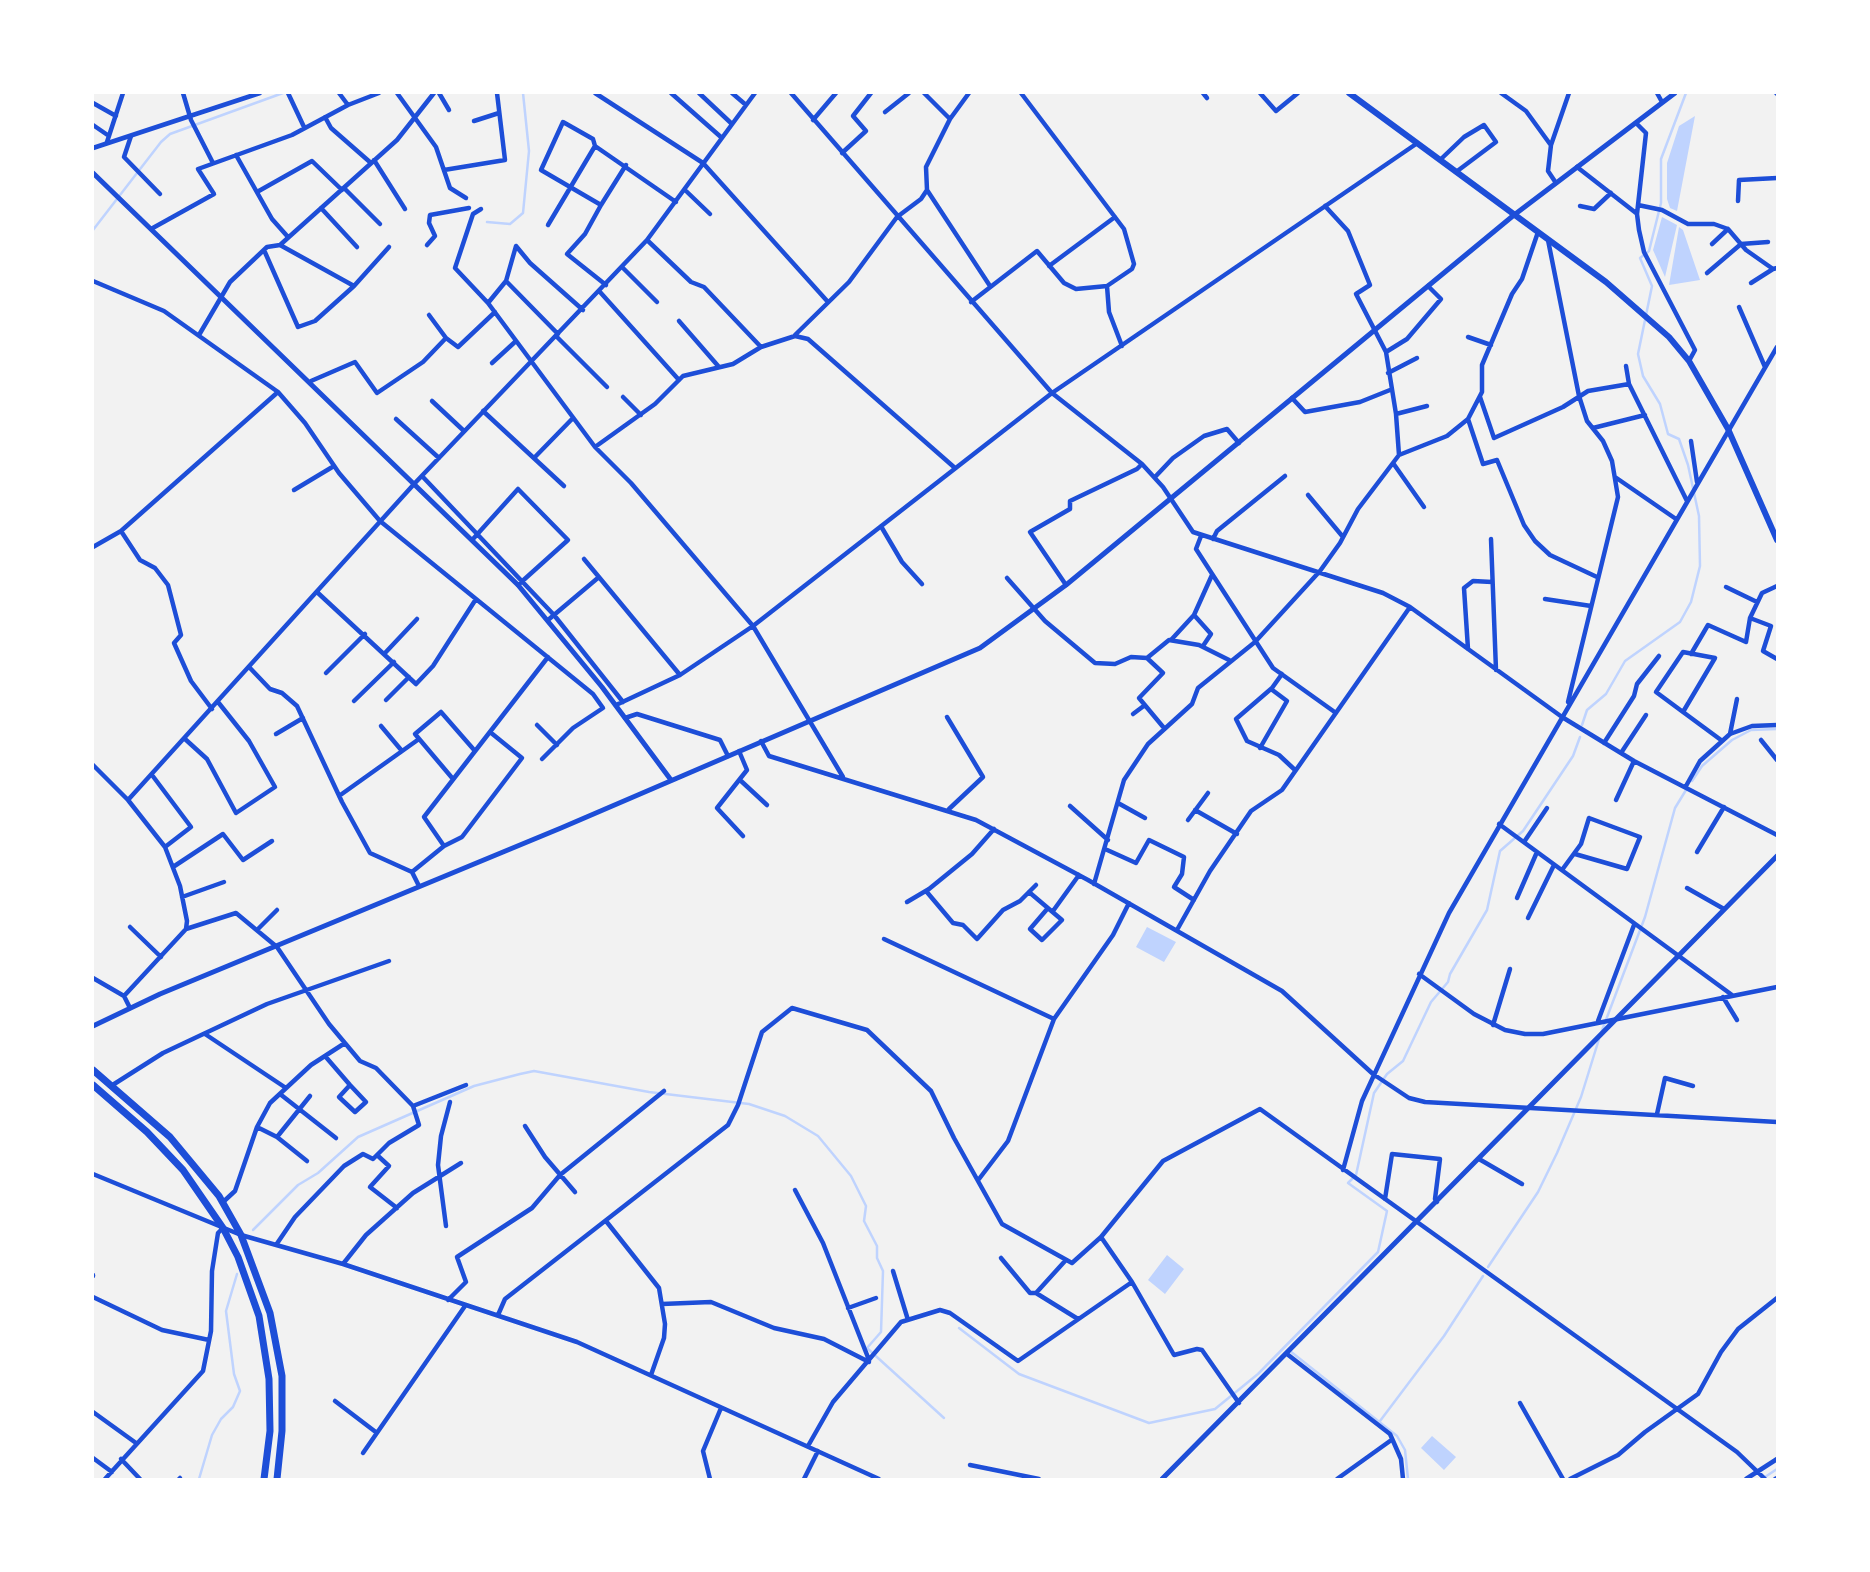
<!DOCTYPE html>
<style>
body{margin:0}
#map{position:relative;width:1870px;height:1572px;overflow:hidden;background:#f2f2f2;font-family:"Fira Sans",sans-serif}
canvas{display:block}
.frame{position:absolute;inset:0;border:94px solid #fff;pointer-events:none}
</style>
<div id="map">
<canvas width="1870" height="1572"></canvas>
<div class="frame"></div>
</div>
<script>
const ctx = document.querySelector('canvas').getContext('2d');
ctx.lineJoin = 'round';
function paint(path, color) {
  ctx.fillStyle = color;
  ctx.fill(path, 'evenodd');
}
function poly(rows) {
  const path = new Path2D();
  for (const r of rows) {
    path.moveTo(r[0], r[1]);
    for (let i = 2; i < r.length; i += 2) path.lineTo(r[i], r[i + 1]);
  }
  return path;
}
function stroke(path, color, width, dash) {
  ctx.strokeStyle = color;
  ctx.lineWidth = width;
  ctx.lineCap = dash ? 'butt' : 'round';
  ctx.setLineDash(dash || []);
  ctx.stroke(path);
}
const water = poly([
 [1695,116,1677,211,1670,208,1667,199,1667,163,1679,126],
 [1662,217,1677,225,1665,277,1653,250],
 [1679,227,1683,230,1700,280,1669,285],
 [1147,927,1176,942,1164,962,1136,947],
 [1167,1255,1184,1269,1165,1294,1148,1280],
 [1432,1436,1456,1457,1444,1470,1421,1448]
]);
const stream = poly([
 [487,222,510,224,523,213,529,151,523,93],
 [93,230,161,142,170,134,283,93],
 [1582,725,1587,710,1606,694,1625,661,1680,622,1691,602,1700,566,1699,516,1688,465,1679,439,1668,434,1660,404,1643,376,1638,354,1652,286,1640,258,1649,251,1661,203,1661,159,1686,93],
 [1692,781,1702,766,1732,740,1751,730,1777,729],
 [1601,1033,1645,917,1675,808,1686,790],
 [253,1230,298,1185,318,1173,358,1137,474,1086,520,1074,534,1071,649,1092,749,1104,785,1116,818,1136,851,1176,866,1206,864,1221,877,1246,877,1258,883,1271,881,1332,867,1348,944,1418],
 [1488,1267,1538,1192,1557,1153,1581,1097,1599,1039],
 [959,1328,1019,1374,1149,1423,1215,1409,1258,1374,1378,1252,1387,1211,1348,1183,1356,1175,1374,1093,1387,1074,1403,1061,1431,1002,1448,982,1450,974,1487,910,1500,851,1523,831,1573,756,1580,737],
 [1290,1351,1397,1436,1405,1450,1408,1479],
 [1380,1421,1444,1336,1483,1276],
 [199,1479,212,1435,221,1419,233,1407,240,1391,234,1374,226,1311,237,1274],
 [1762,1479,1777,1469]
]);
const minor = poly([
 [183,93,191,120,213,163],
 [288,93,304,127],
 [339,93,348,105],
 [397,93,436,147,450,188,466,198],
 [439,93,449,110],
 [595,93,703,163,828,302],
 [671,93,722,138],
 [699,93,732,124],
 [732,93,746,105],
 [791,93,1052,393,1142,464,1163,487,1193,532,1383,593,1410,607,1562,717,1634,761,1777,835],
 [924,93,950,119],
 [1021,93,1124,229,1134,264,1132,269,1107,286,1109,312,1122,346],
 [1203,93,1207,98],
 [1260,93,1276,111,1298,93],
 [1501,93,1526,111,1550,144],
 [1657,93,1662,102],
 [1776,93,1777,94],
 [93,103,116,116],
 [885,112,909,93],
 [190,116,260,93],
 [325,117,331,128,371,163],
 [813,120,836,93],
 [474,121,499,113],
 [1636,123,1646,133,1637,214,1639,230,1644,252,1695,350,1689,361],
 [93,125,109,136],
 [131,136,124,157,160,194],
 [107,142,123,93],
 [842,153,866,131,853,116,871,93],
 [236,155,272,219,288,237],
 [374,160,405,209],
 [1440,160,1464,137,1484,125,1496,142,1456,172],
 [1577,167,1636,213],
 [444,170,505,160,497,93],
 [1556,183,1548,171,1551,145,1569,93],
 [344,188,380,224],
 [685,190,710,214],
 [927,190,990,286],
 [257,192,312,161,342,190],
 [1738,201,1739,180,1777,178],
 [601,205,626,165],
 [1638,205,1662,210,1688,224,1714,224,1728,229,1746,250,1773,269,1777,268],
 [1580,206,1594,209,1611,193],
 [321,208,357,247],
 [481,209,473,214,455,268,488,303,595,447,631,483,753,626,843,777],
 [548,225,595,146],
 [151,229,214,194,198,169,292,135,348,105,379,93],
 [647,240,691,282,704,287,761,347,795,336,808,339,955,468],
 [1548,240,1579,396,1587,421,1603,441,1612,461,1618,497,1568,702],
 [1712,244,1728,229],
 [280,245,354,286],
 [427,245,435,236,429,223,430,215,469,208],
 [264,250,298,327,315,321,354,286,389,247],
 [1049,266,1115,217],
 [622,267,657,302],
 [1707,273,1741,244,1768,242],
 [93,281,164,311,278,392,305,423,339,473,380,521,593,694,603,708,573,728,542,759],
 [506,281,558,334],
 [1751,283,1773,269],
 [606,285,567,254,585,234,601,205,541,170,563,122,593,139,595,146,676,202],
 [600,292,679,380],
 [971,302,1037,251,1064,283,1076,289,1107,286],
 [488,303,506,281,516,246,530,263,583,310],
 [1739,307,1765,367],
 [429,315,446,338,458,347,495,312],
 [679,321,719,367],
 [199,335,230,282,267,247,280,245,397,140,434,93],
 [795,335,849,282,897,217,921,199,927,190,926,167,950,119,969,93],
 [556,336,607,387],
 [1468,337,1491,345],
 [1386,352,1407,339,1441,299,1428,286],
 [492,363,516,341],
 [1626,366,1629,384,1687,501],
 [1388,373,1417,358],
 [311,381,355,362,377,393,423,362,446,338],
 [623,397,641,415],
 [1480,397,1494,438,1563,407,1588,391,1629,384],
 [1292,398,1305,412,1360,402,1390,390],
 [432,401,464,431],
 [483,411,564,486],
 [1396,414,1427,406],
 [396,419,439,458],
 [1468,419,1483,464,1497,460,1524,525,1535,541,1550,555,1597,577],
 [1593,428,1645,415],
 [1691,441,1697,482],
 [595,447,655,404,683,376,733,364,761,347],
 [1399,455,1447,436,1468,419,1482,392,1482,365,1512,294,1522,279,1538,232],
 [534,458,573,418],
 [1393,463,1424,507],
 [422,476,554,615,623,702],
 [1155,477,1173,458,1204,436,1227,429,1239,443],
 [1615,477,1676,519],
 [294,490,334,466],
 [1308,495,1343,537],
 [882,528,902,562,922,584],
 [121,531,140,560,155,568,168,585,181,635,174,643,191,681,212,709],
 [1201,536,1196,549,1273,668,1336,713],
 [473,539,518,489,568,540,518,585],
 [1213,539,1217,531,1285,476],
 [1491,539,1496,670],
 [93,547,121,531,278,392],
 [584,559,680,675],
 [1007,578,1045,621,1095,663,1115,664,1131,657,1147,658,1169,640,1199,645,1229,660],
 [1066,585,1030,532,1070,509,1070,501,1137,469,1142,464],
 [1726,587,1757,602],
 [318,593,416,684,433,666,476,599],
 [1545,599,1591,606],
 [1194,615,1211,634,1203,646],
 [1750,618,1771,626,1763,651,1777,659],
 [548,620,599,577],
 [1171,640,1194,615,1212,575],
 [1468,649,1464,588,1473,581,1492,582],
 [385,653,417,619],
 [1691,654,1708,625,1746,642,1750,618,1762,593,1777,586],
 [1147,658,1163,673,1139,698,1164,728],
 [250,668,270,689,282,693,297,706,342,802,370,853,412,872,419,886],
 [326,673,365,634],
 [1282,674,1272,688,1236,719,1247,741,1279,755,1295,770],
 [386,700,409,677],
 [354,701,394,662],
 [616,705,680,675,753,626,1052,393,1416,144],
 [1683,712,1715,658,1683,652,1656,692,1683,712,1721,740],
 [1133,714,1145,705],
 [947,717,983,777,949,809],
 [625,718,637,714,720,740,728,756],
 [537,725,557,745],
 [381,726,402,751],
 [276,734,303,718],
 [1730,734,1737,699],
 [185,739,207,759,236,813,275,787,249,741,218,702],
 [1761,740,1777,760],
 [761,741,769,756,976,820,1088,880,1282,991,1373,1074,1409,1098,1425,1102,1777,1122],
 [1604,743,1634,696,1637,684,1659,656],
 [1260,748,1287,701,1271,689],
 [739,751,747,770,717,808,743,836],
 [1621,753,1646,715],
 [93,765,128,800,165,847,180,886,187,921,186,929,124,996],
 [152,775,191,827,165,847],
 [453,779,415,734,441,712,475,751],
 [740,780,767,805],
 [1686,786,1700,761,1730,734,1752,726,1777,725],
 [339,796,419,739],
 [128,800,415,483,647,240,755,93],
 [1616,800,1634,761],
 [1118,803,1145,818],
 [1070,806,1108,840],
 [1195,810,1237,834],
 [1188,820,1208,793],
 [1499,824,1732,995],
 [1524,842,1547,808],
 [444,846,424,817,548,657],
 [1105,849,1136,863,1149,840,1184,857,1182,874,1174,887,1194,900],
 [1697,852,1724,807],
 [173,867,223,834,243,860,272,841],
 [1562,870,1581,844,1589,818,1640,837,1627,869,1575,854],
 [412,872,444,846,462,837,522,758,490,732],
 [1094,884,1124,780,1148,744,1192,704,1198,688,1255,642,1320,571,1340,543,1358,509,1399,455,1396,414,1386,352,1356,294,1370,285,1348,231,1325,206],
 [1687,888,1724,909],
 [926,891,953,923,963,925,977,939,1003,910,1020,901,1036,885],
 [1029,892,1062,920,1042,940,1030,929,1048,908],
 [182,897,224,882],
 [1517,898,1537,852],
 [907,902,929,889,972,854,994,829],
 [1053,911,1079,875],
 [1528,918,1554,865],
 [130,927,161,957],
 [186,929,236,913,277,947,329,1024,360,1061,376,1068,413,1106,466,1085],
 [257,930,277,910],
 [1177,930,1210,871,1251,811,1282,790,1410,607],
 [884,939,1054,1019],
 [1419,974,1474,1014,1505,1030,1525,1034,1543,1034,1777,987],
 [93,978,124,996,130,1008],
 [1723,997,1737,1020],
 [1598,1021,1634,925],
 [1493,1025,1510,969],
 [205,1034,286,1088],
 [325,1056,350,1085,366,1102,355,1112,339,1097,350,1085],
 [111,1086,163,1053,267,1004,389,961],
 [280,1094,336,1138],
 [1657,1114,1665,1078,1693,1086],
 [525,1126,545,1157,575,1192],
 [257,1127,277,1137,307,1161],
 [277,1137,310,1096],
 [377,1155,389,1166,370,1187,397,1208],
 [1479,1159,1522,1184],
 [1343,1170,1362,1101,1449,913,1777,347],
 [93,1174,241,1235,343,1264,577,1342,879,1479],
 [979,1179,1008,1141,1054,1019,1113,935,1129,903],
 [795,1190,823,1243,869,1360],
 [1385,1199,1392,1154,1440,1159,1435,1199,1437,1202],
 [222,1203,235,1191,257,1127,270,1103,311,1065,345,1043],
 [606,1221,659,1288,665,1324,664,1338,651,1375],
 [446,1226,438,1165,441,1136,450,1102],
 [1101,1237,1132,1282,1174,1355,1197,1349,1202,1350,1239,1403],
 [276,1245,295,1217,344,1166,363,1154,373,1159,389,1143,419,1125,413,1106],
 [1001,1258,1030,1293,1036,1293],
 [1065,1261,1036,1293,1078,1319],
 [343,1264,366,1235,413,1193,461,1163],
 [893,1271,908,1320],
 [93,1275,93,1276],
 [93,1297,162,1330,209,1340],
 [448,1300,466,1282,457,1257,532,1208,560,1175,664,1091],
 [662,1304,711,1302,774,1328,824,1339,869,1362],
 [848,1308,876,1298],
 [498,1315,505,1299,728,1125,738,1105,762,1032,792,1008,867,1030,931,1091,954,1138,1002,1224,1072,1263,1101,1237,1163,1161,1260,1109,1737,1452,1765,1479],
 [1287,1354,1390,1434,1401,1459,1403,1479],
 [335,1401,377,1433],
 [1520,1403,1563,1479],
 [93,1412,136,1443],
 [808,1446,833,1402,901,1322,940,1310,950,1313,1018,1361,1132,1282],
 [363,1453,465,1306],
 [93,1458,112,1472],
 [121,1459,140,1479],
 [970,1465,1039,1479],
 [105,1479,203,1371,211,1331,212,1271,218,1233,223,1228],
 [179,1479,180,1478],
 [710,1479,703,1451,721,1408],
 [804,1479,818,1451],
 [1337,1479,1390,1441],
 [1570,1479,1618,1455,1645,1432,1698,1394,1721,1352,1738,1329,1777,1298],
 [1746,1479,1777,1459],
 [1775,1479,1777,1478]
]);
const tertiary = poly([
 [93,148,190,116],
 [93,173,518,585,602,687,671,780],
 [93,1026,160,994,561,828,980,648,1066,585,1514,215,1675,93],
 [1162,1479,1777,856]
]);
const secondary = poly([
 [1349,93,1606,282,1669,337,1689,361,1728,429,1777,540]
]);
const trunk = poly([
 [93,1070,170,1137,219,1196,241,1235,270,1313,282,1376,282,1431,277,1479],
 [93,1085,147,1132,183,1170,223,1228,238,1257,259,1316,269,1379,270,1431,264,1479]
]);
paint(water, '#bfd3fe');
stroke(stream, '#bfd3fe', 2.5);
stroke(minor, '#1d4ed8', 4.5);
stroke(tertiary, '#1d4ed8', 5);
stroke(secondary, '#1d4ed8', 6);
stroke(trunk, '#1d4ed8', 7);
</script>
